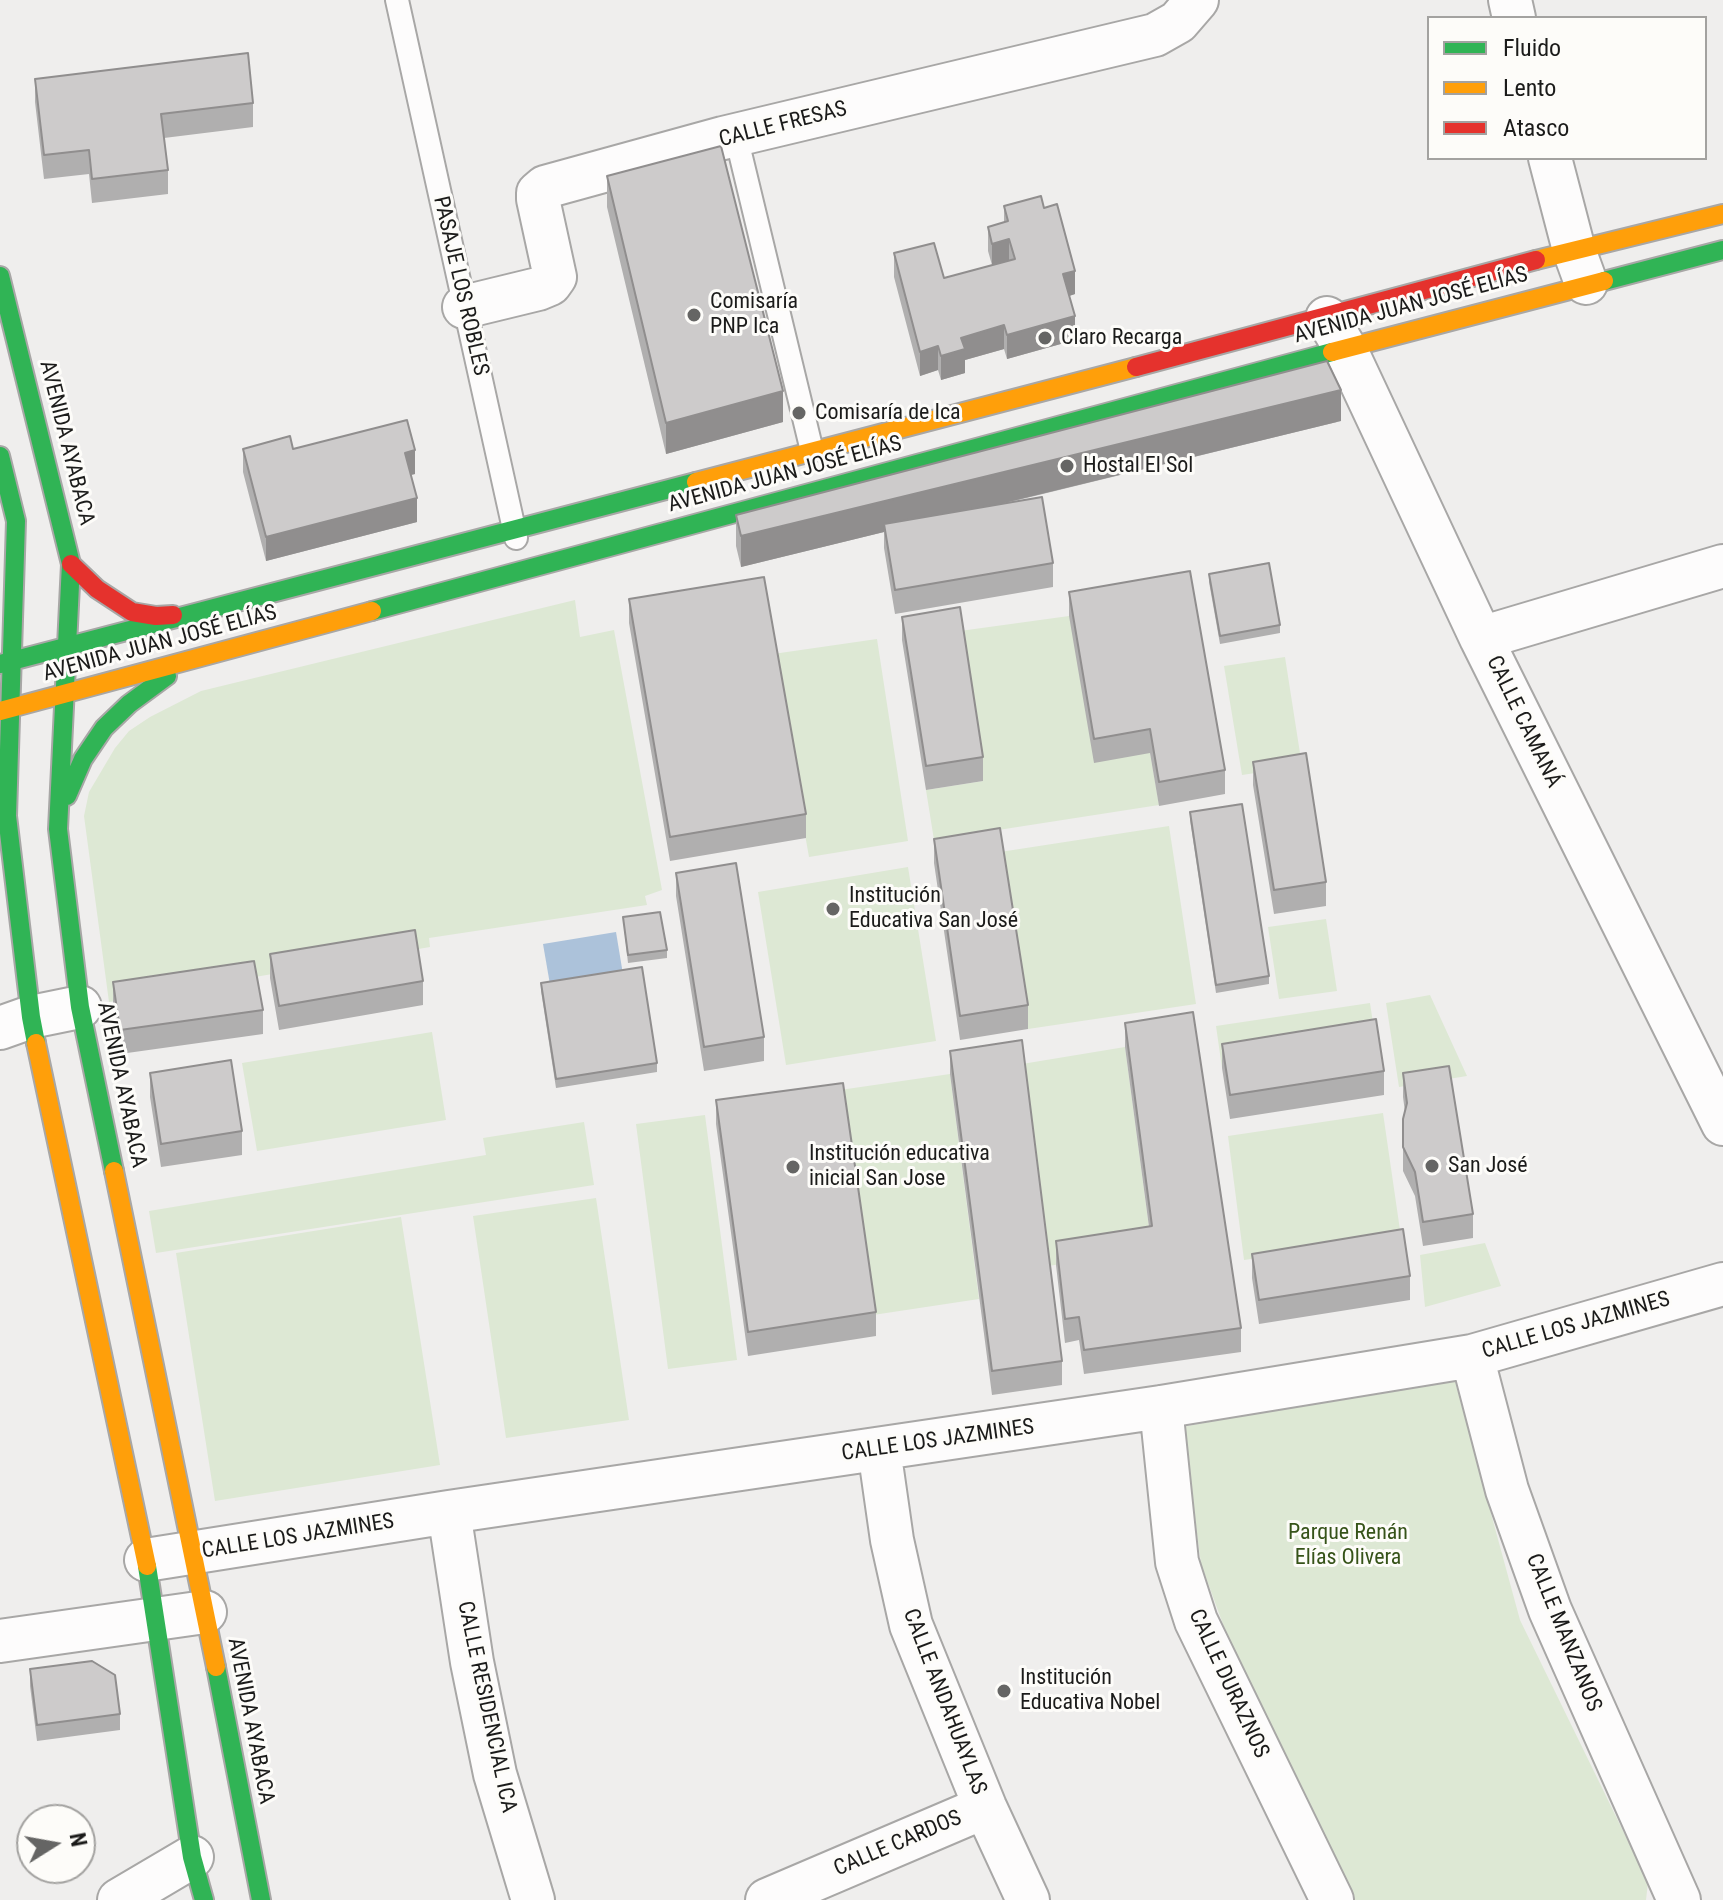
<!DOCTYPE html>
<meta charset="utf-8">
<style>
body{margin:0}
#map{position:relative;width:1723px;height:1900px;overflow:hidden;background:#efeeed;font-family:"Roboto Condensed",sans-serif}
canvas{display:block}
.legend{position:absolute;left:1427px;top:16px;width:280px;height:144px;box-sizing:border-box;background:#fdfcf9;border:2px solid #a3a2a0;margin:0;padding:10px 14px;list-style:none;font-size:24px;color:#1b1b1a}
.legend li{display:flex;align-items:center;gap:16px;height:40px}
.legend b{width:40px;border:2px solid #a3a2a0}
.north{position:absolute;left:16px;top:1804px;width:80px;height:80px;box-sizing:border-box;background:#fdfcf9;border:2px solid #a3a2a0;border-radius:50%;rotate:79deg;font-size:22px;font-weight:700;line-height:32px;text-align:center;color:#1b1b1a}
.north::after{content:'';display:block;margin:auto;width:28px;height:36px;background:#656564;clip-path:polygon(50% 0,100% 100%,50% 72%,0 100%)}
</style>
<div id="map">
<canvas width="1723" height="1900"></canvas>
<ul class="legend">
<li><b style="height:10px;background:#30b455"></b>Fluido</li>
<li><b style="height:10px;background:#ff9f0a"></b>Lento</li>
<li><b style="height:10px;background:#e5322d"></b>Atasco</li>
</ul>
<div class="north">N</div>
</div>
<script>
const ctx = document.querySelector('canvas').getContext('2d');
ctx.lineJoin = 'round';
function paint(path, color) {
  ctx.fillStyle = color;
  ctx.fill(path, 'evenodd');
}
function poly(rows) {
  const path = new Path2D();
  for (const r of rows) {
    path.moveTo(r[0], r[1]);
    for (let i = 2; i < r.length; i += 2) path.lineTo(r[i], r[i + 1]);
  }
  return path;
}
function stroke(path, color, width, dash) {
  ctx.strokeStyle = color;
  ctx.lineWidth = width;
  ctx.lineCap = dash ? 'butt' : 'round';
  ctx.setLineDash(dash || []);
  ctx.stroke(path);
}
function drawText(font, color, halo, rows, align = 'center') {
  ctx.font = font + ' "Roboto Condensed",sans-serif';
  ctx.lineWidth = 6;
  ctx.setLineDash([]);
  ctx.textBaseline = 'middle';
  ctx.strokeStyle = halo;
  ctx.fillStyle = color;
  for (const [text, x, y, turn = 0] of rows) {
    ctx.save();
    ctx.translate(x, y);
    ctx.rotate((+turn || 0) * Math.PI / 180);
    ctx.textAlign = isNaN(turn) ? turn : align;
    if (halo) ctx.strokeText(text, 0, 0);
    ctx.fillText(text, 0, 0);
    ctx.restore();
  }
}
const green = poly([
 [575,600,580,637,614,630,662,890,645,896,647,905,429,938,430,947,109,1002,84,816,89,792,115,748,129,731,150,717,201,691],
 [1069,616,1150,753,1159,805,934,840,926,790,983,781,960,631],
 [877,639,908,841,809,857,773,654],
 [1285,657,1302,766,1242,775,1224,666],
 [1169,826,1196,1004,1028,1029,1000,852],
 [908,867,936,1041,786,1065,758,892],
 [1326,919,1337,991,1279,999,1268,927],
 [1430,995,1467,1076,1399,1087,1386,1003],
 [1370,1003,1376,1043,1222,1068,1216,1026],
 [432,1032,446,1120,257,1151,242,1063],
 [1125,1047,1152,1250,1048,1266,1022,1064],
 [950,1074,979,1299,873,1315,840,1090],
 [1383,1113,1401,1237,1244,1260,1228,1136],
 [705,1115,737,1360,668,1369,636,1124],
 [584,1122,594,1185,156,1253,149,1211,486,1155,483,1138],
 [596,1198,629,1420,506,1438,473,1216],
 [401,1217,440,1465,215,1501,176,1253],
 [1485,1243,1501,1286,1425,1307,1420,1255],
 [1453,1374,1520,1620,1648,1882,1646,1900,1353,1900,1224,1627,1201,1564,1183,1427]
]);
const water = poly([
 [616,932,638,1065,566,1077,543,944]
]);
const lane = poly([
 [397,0,516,538],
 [736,136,812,451]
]);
const street = poly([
 [1510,0,1514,18],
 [1550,158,1574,250,1586,283],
 [464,307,538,289,550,284,555,277,538,199,538,193,545,187,723,138,1155,35,1178,22,1197,0],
 [1327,318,1345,348,1481,638,1723,1124],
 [1481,638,1723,566],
 [0,1028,31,1017,80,1007],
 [1472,1356,1507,1490,1550,1610,1679,1900],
 [1161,1407,1177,1562,1196,1621,1332,1900],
 [879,1449,892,1540,911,1625,985,1807,1028,1900],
 [449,1512,472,1662,495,1774,533,1900],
 [146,1560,449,1512,1161,1407,1472,1356,1723,1284],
 [0,1641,205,1612],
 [119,1900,192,1857],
 [767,1900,985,1807]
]);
const fast = poly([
 [0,276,71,564,58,829,80,1007,114,1171],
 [1604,281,1723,250],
 [0,456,16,521,7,816,31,1017,36,1043],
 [372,611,1332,352],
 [0,664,696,482],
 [67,796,83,759,104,728,129,704,167,676],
 [147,1566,192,1857,204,1900],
 [216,1667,261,1900]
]);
const slow = poly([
 [1536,260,1723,214],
 [1332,352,1604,281],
 [696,482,1136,367],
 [0,711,372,611],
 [36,1043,147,1566],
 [114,1171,216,1667]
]);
const jam = poly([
 [1136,367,1536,260],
 [71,564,97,589,132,612,156,616,173,615]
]);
const wall = poly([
 [35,79,253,103,253,127,164,138,168,170,168,194,92,203,89,174,44,179,35,102],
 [607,176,783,422,666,454,607,207],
 [1004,206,1044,208,1075,294,1069,296,1075,340,1007,359,1004,349,965,360,965,373,941,380,938,370,920,376,894,277,894,253,944,278,992,265,988,251,988,227,1004,222],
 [1341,421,1006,503,1053,563,1053,587,895,614,884,548,884,532,741,567,736,546,736,515],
 [243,449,415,474,411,475,417,522,266,561,243,472],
 [1209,574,1280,625,1280,633,1220,644,1209,582],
 [1069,592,1225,770,1225,794,1159,806,1150,753,1094,763,1069,616],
 [629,599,806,814,806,838,670,861,629,623],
 [902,617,983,757,983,781,926,790,902,640],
 [1253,762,1326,882,1326,906,1274,914,1253,785],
 [1190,812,1269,976,1269,984,1216,993,1190,820],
 [934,839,1028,1005,1028,1029,960,1040,934,863],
 [676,873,764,1037,764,1061,704,1071,676,896],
 [623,917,667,950,667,958,628,963],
 [270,954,423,981,423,1005,279,1030,270,978],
 [113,982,263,1010,263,1034,120,1054,113,1006],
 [541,983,657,1063,657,1072,556,1088,541,991],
 [1125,1023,1241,1328,1241,1352,1084,1374,1079,1340,1065,1343,1056,1265,1056,1241,1149,1227,1125,1047],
 [1222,1044,1384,1071,1384,1095,1230,1119,1222,1068],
 [950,1051,1062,1361,1062,1385,992,1395,950,1074],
 [150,1073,242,1131,242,1155,161,1167,150,1097],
 [1403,1073,1473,1214,1473,1238,1423,1246,1415,1196,1403,1171,1403,1119,1405,1112,1403,1097],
 [716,1100,876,1312,876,1336,748,1356,716,1124],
 [1252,1254,1410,1276,1410,1300,1259,1324,1252,1278],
 [30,1669,120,1714,120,1730,37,1741,30,1686]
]);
const shadedWall = poly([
 [1009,239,1009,263,992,268,992,244],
 [1075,271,1075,294,1063,298,1063,274],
 [1075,316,1075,340,1007,359,1007,335],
 [1004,325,1004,349,965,360,965,373,941,380,941,356,961,338],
 [938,346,938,370,920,376,920,352],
 [1341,390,1341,421,885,532,884,524,884,532,741,567,741,536],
 [783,391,783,422,666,454,666,423],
 [415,450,415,474,405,476,405,453],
 [417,498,417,522,266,561,266,537]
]);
const building = poly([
 [248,53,253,103,161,114,168,170,92,179,89,150,44,155,35,79,248,53],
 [721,146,783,391,666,423,607,176,721,146],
 [1041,196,1044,208,1057,204,1075,271,1063,274,1075,316,1007,335,1004,325,961,338,965,349,941,356,938,346,920,352,894,253,934,243,944,278,1015,259,1009,239,992,244,988,227,1008,221,1004,206,1041,196],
 [1327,361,1341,390,741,536,736,515,1327,361],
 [407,420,415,450,405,453,417,498,266,537,243,449,290,436,293,449,407,420],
 [1042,497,1053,563,895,590,884,524,1042,497],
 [1269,563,1280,625,1220,636,1209,574,1269,563],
 [1190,571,1225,770,1159,782,1150,729,1094,739,1069,592,1190,571],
 [764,577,806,814,670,837,629,599,764,577],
 [960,607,983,757,926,766,902,617,960,607],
 [1306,753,1326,882,1274,890,1253,762,1306,753],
 [1242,804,1269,976,1216,985,1190,812,1242,804],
 [1000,828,1028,1005,960,1016,934,839,1000,828],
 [736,863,764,1037,704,1047,676,873,736,863],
 [660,912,667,950,628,955,623,917,660,912],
 [415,930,423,981,279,1006,270,954,415,930],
 [254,961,263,1010,120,1030,113,982,254,961],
 [642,967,657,1063,556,1079,541,983,642,967],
 [1193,1012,1241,1328,1084,1350,1079,1317,1065,1319,1056,1241,1152,1226,1125,1023,1193,1012],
 [1376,1019,1384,1071,1230,1095,1222,1044,1376,1019],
 [1022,1040,1062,1361,992,1371,950,1051,1022,1040],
 [231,1060,242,1131,161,1144,150,1073,231,1060],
 [1449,1066,1473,1214,1423,1222,1415,1172,1403,1147,1403,1119,1407,1103,1403,1073,1449,1066],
 [843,1083,876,1312,748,1332,716,1100,843,1083],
 [1403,1229,1410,1276,1259,1300,1252,1254,1403,1229],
 [92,1661,115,1675,120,1714,37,1725,30,1669,92,1661]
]);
const markers = [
 [694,315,8,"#656564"],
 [1045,338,8,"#656564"],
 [799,413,8,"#656564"],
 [1067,466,8,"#656564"],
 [833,909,8,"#656564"],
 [1432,1166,8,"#656564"],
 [793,1167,8,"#656564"],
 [1004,1691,8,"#656564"]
];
const streetNames = [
 ["CALLE FRESAS",783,125,-14],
 ["PASAJE LOS ROBLES",460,286,77],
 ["AVENIDA JUAN JOSÉ ELÍAS",1411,306,-15],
 ["AVENIDA AYABACA",66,443,76],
 ["AVENIDA JUAN JOSÉ ELÍAS",785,475,-15],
 ["AVENIDA JUAN JOSÉ ELÍAS",160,644,-15],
 ["CALLE CAMANÁ",1523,722,64],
 ["AVENIDA AYABACA",121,1085,78],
 ["CALLE LOS JAZMINES",1576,1326,-16],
 ["CALLE LOS JAZMINES",938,1441,-8],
 ["CALLE LOS JAZMINES",298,1537,-9],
 ["CALLE MANZANOS",1563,1633,68],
 ["CALLE DURAZNOS",1228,1684,65],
 ["CALLE ANDAHUAYLAS",944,1702,69],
 ["CALLE RESIDENCIAL ICA",486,1707,78],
 ["AVENIDA AYABACA",250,1721,79],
 ["CALLE CARDOS",898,1844,-23]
];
const poiNames = [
 ["Comisaría",710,302],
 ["PNP Ica",710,327],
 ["Claro Recarga",1061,338],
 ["Comisaría de Ica",815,413],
 ["Hostal El Sol",1083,466],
 ["Institución",849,896],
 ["Educativa San José",849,921],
 ["Institución educativa",809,1154],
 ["inicial San Jose",809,1179],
 ["San José",1448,1166],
 ["Institución",1020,1678],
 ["Educativa Nobel",1020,1703]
];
const parkNames = [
 ["Parque Renán",1348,1533],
 ["Elías Olivera",1348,1558]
];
paint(green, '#dde8d4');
paint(water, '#acc2da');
stroke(lane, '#a8a7a6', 26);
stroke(street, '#a8a7a6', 46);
stroke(fast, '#a8a7a6', 22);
stroke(slow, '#a8a7a6', 22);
stroke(jam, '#a8a7a6', 22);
stroke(lane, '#fdfcfc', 22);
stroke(street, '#fdfcfc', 42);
stroke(fast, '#30b455', 18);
stroke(slow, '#ff9f0a', 18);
stroke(jam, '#e5322d', 18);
paint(wall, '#b0afaf');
paint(shadedWall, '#908e8e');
paint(building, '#cdcbcb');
stroke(building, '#908e8e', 2);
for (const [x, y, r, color] of markers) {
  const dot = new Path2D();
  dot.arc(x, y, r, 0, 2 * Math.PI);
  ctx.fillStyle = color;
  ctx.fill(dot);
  stroke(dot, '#fdfcf9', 3);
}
drawText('22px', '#1b1b1a', '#fdfcf9', streetNames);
drawText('22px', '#1b1b1a', '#fdfcf9', poiNames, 'left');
drawText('22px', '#365319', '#fdfcf9', parkNames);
</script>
